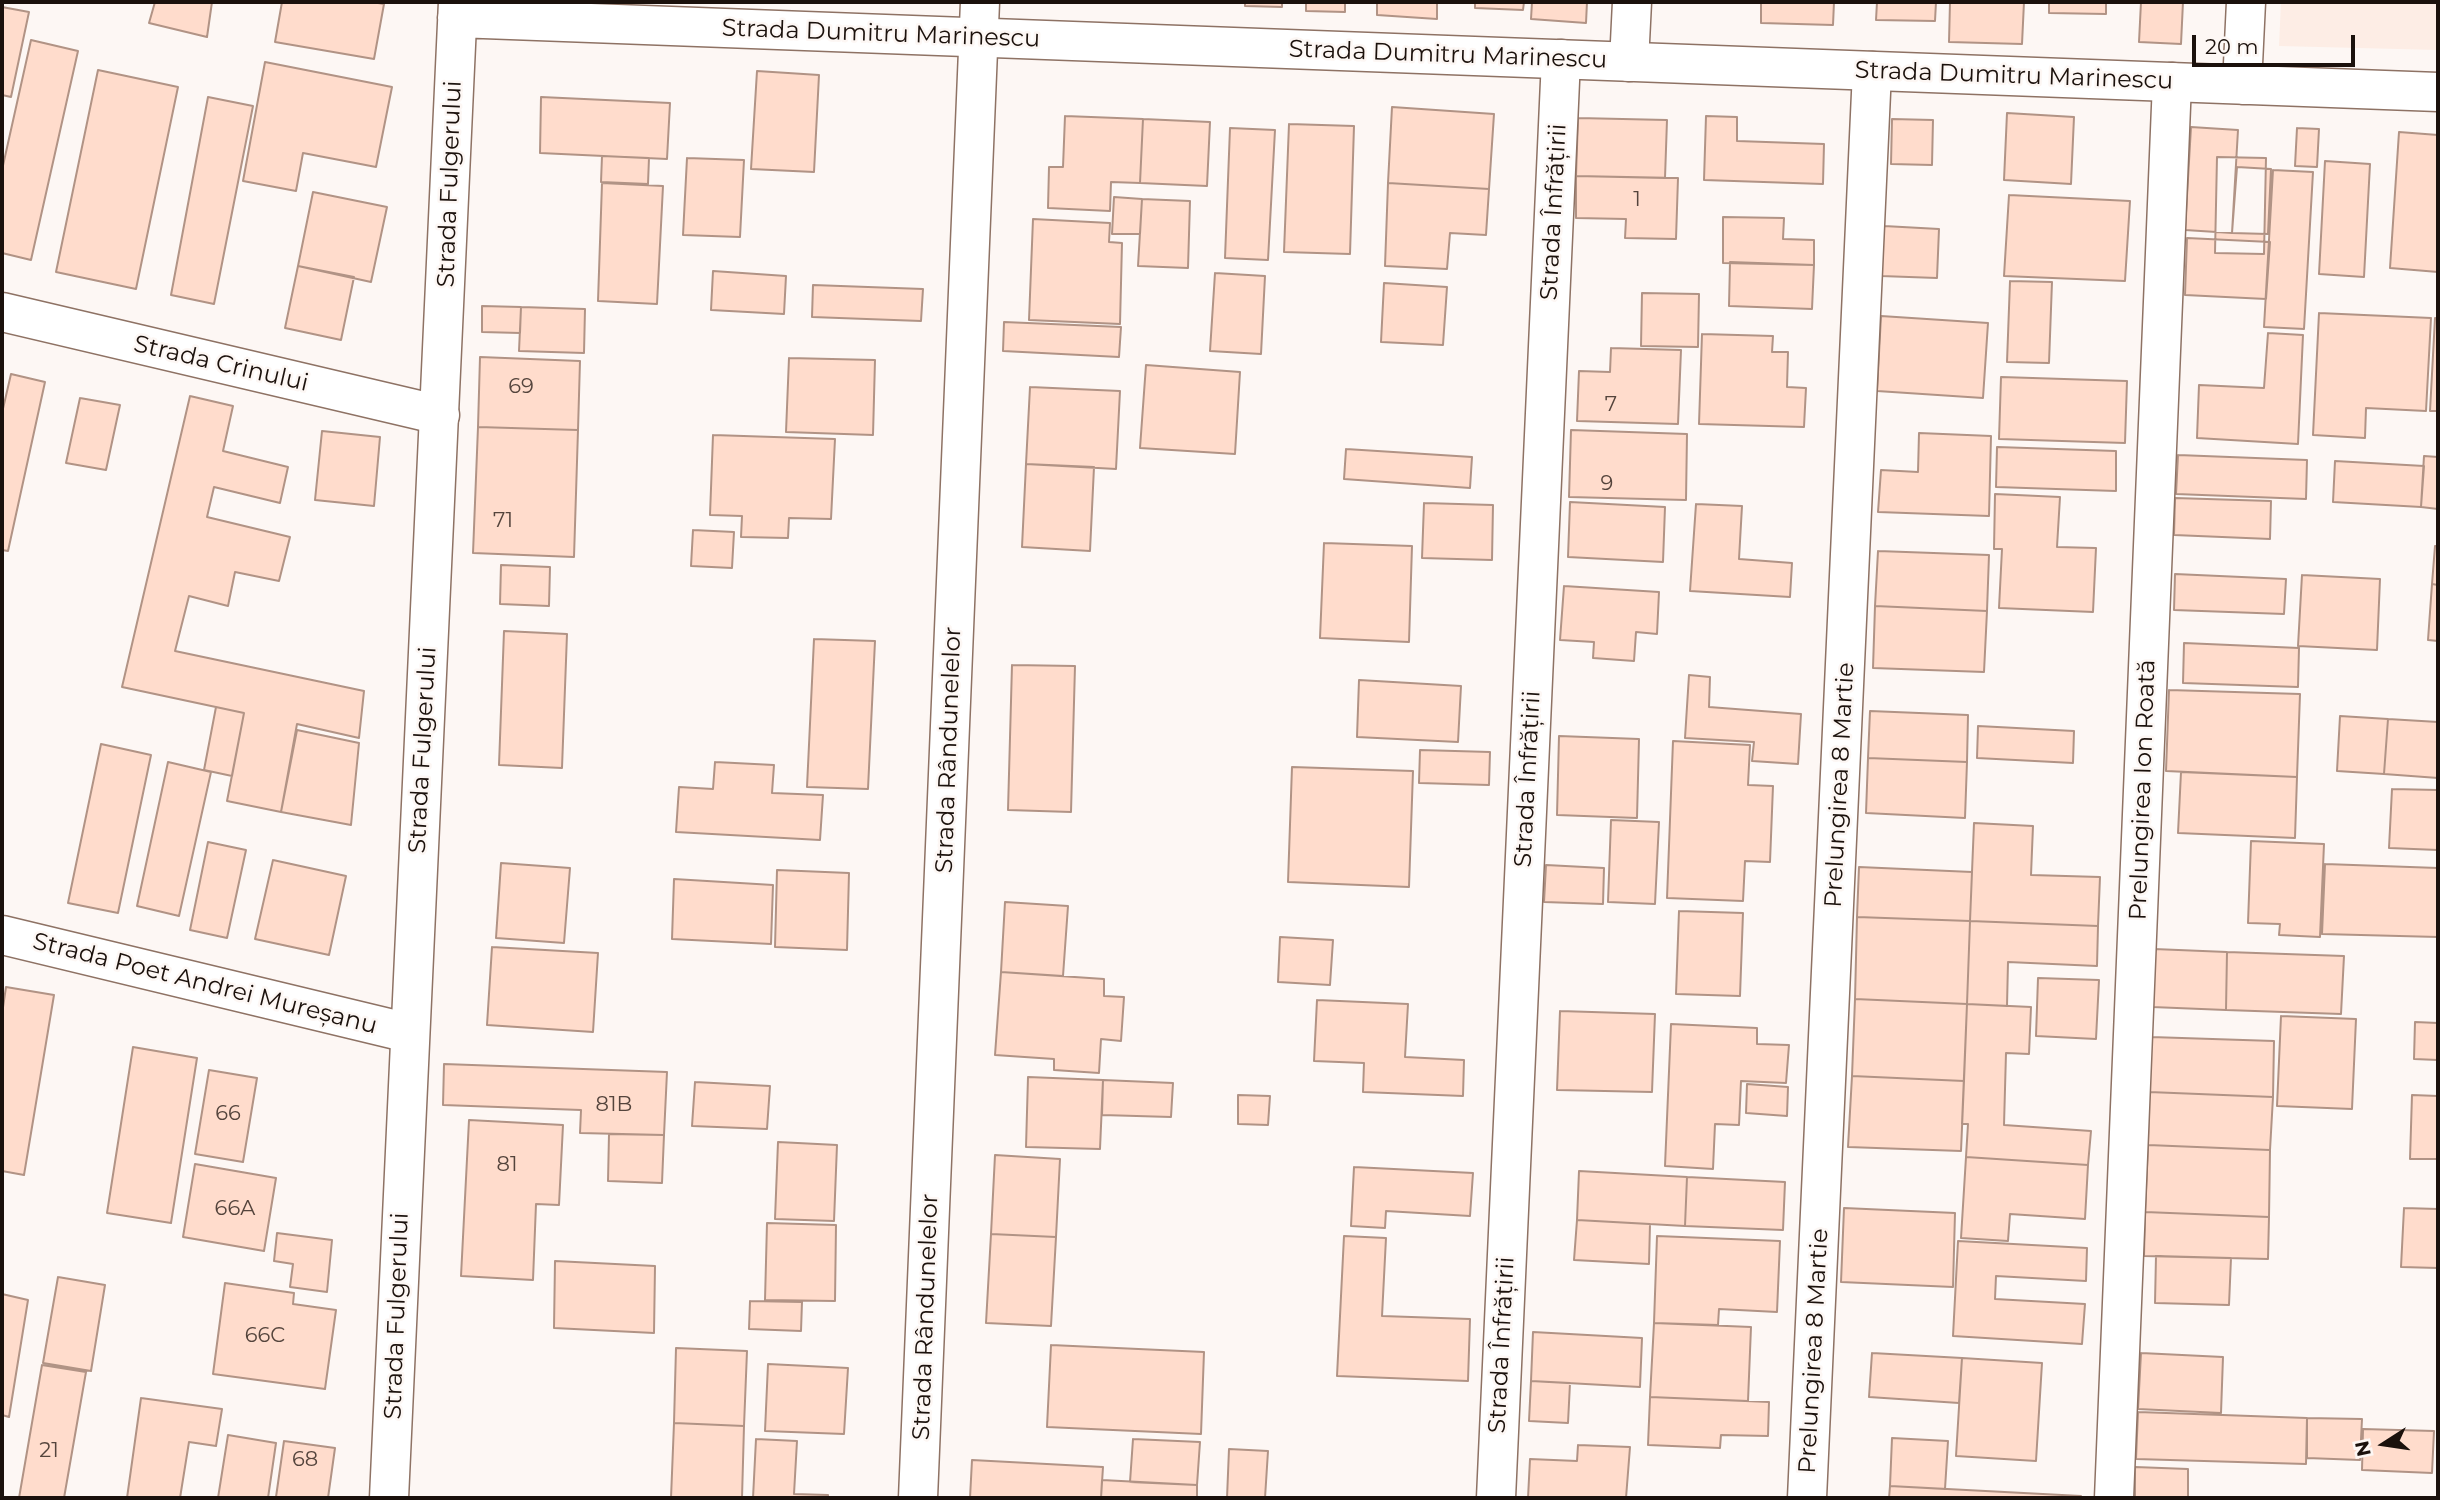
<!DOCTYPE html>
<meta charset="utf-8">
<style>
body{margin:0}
#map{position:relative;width:2440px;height:1500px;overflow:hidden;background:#fdf7f4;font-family:Montserrat,sans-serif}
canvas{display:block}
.frame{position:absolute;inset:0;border:4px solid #1b110c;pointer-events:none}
.north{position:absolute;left:2349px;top:1409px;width:70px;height:70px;-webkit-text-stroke:5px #fdf7f4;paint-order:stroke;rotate:258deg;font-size:19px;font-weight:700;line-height:28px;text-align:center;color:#1b110c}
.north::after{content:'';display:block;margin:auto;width:24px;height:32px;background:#1b110c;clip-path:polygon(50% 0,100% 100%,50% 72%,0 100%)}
.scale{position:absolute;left:2192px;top:35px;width:163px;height:32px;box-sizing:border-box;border:4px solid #1b110c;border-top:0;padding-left:9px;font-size:21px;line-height:24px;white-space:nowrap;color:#1b110c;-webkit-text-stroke:5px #fdf7f4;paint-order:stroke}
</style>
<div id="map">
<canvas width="2440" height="1500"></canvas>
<div class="frame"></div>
<div class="north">N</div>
<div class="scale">20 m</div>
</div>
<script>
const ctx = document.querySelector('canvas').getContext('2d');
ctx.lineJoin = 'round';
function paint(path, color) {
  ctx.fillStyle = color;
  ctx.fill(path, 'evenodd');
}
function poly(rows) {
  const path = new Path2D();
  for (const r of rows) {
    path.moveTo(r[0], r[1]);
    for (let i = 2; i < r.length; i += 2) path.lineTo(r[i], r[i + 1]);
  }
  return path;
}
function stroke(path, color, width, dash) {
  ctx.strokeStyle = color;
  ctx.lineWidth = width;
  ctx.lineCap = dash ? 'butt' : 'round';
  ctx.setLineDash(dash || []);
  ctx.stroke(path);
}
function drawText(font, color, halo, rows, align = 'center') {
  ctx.font = font + ' Montserrat,sans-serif';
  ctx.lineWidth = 5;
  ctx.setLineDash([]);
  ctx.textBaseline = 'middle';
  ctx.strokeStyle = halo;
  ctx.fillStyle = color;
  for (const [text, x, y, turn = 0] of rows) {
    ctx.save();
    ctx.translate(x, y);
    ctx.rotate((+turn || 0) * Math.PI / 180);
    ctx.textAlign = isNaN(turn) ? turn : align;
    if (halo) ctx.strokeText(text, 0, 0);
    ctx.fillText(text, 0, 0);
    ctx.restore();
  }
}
const built = poly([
 [2281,2,2438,2,2438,50,2279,46]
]);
const building = poly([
 [155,2,212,2,207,37,149,23,155,2],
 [282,2,372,2,384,4,374,59,275,42,282,2],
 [1245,2,1282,2,1282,7,1245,6,1245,2],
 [1306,2,1345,2,1345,12,1306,11,1306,2],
 [1377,2,1437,2,1437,19,1377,15,1377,2],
 [1475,2,1524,2,1523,10,1475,8,1475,2],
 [1532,2,1587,2,1586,23,1531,19,1532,2],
 [1761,2,1834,2,1833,25,1761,23,1761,2],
 [1877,2,1936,2,1935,21,1876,20,1877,2],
 [1950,2,2024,2,2022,44,1949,42,1950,2],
 [2049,2,2106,2,2106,14,2049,13,2049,2],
 [2141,2,2183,2,2181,44,2139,42,2141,2],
 [2,7,29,12,11,97,2,95,2,7],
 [31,40,78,51,31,260,2,253,2,170,31,40],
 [265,62,392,87,376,167,303,153,296,191,243,181,265,62],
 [98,70,178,87,136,289,56,272,98,70],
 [757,71,819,75,814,172,751,169,757,71],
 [208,97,253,106,214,304,171,295,208,97],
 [541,97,670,103,667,159,540,153,541,97],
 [1392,107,1494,114,1489,189,1388,183,1392,107],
 [2007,113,2074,117,2071,184,2004,180,2007,113],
 [1065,116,1143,119,1140,183,1111,182,1110,211,1048,208,1049,167,1063,167,1065,116],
 [1706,116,1737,117,1737,141,1824,144,1823,184,1704,180,1706,116],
 [1578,118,1667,120,1665,178,1576,176,1578,118],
 [1143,119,1210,122,1207,186,1140,183,1143,119],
 [1892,119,1933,120,1932,165,1891,164,1892,119],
 [1289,124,1354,126,1350,254,1284,252,1289,124],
 [2191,127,2238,130,2232,233,2185,230,2191,127],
 [1230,128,1275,130,1268,260,1225,258,1230,128],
 [2297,128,2319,129,2317,167,2295,166,2297,128],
 [2399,132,2438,135,2438,272,2390,268,2399,132],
 [602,156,649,158,648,184,601,182,602,156],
 [2217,157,2266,158,2264,254,2215,253,2217,157],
 [687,158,744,160,740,237,683,235,687,158],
 [2325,161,2370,164,2364,277,2319,274,2325,161],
 [2237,167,2271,169,2268,234,2232,233,2237,167],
 [2273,170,2313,172,2304,329,2264,327,2273,170],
 [1576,176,1678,178,1676,239,1625,238,1626,219,1576,218,1576,176],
 [602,183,663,186,657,304,598,301,602,183],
 [1388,183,1489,189,1486,235,1450,233,1447,269,1385,266,1388,183],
 [313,192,387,207,371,282,298,266,313,192],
 [2009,195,2130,201,2125,281,2004,276,2009,195],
 [1114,197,1142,199,1140,234,1112,234,1114,197],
 [1142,199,1190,201,1188,268,1138,266,1142,199],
 [1723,217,1784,218,1783,239,1814,240,1814,265,1723,263,1723,217],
 [1033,219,1110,223,1109,242,1122,243,1120,324,1029,320,1033,219],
 [1884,226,1939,229,1937,278,1881,276,1884,226],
 [2187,238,2270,242,2266,299,2185,295,2187,238],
 [1730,262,1814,265,1812,309,1729,306,1730,262],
 [298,266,354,277,341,340,285,328,298,266],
 [713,271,786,276,784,314,711,310,713,271],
 [1215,273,1265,276,1261,354,1210,351,1215,273],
 [2010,281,2052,282,2049,363,2007,362,2010,281],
 [1384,283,1447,287,1443,345,1381,342,1384,283],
 [813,285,923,289,921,321,812,317,813,285],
 [1642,293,1699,294,1698,347,1641,346,1642,293],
 [482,306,521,307,520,333,482,332,482,306],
 [521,307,585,309,584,353,519,351,521,307],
 [2319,313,2431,318,2426,411,2366,408,2365,438,2313,435,2319,313],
 [1881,316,1988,323,1983,398,1877,391,1881,316],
 [2435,318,2438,319,2438,411,2430,411,2435,318],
 [1004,322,1121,327,1119,357,1003,351,1004,322],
 [2268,333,2303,335,2298,444,2197,438,2199,385,2264,388,2268,333],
 [1702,334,1773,336,1772,352,1788,352,1787,387,1806,388,1804,427,1699,424,1702,334],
 [1611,348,1681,350,1678,424,1577,421,1579,371,1610,372,1611,348],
 [480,357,580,361,578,430,478,427,480,357],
 [789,358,875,360,873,435,786,432,789,358],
 [1146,365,1240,372,1235,454,1140,448,1146,365],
 [11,374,45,382,8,551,2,550,2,413,11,374],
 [2001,377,2127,381,2125,443,1999,439,2001,377],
 [1030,387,1120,391,1116,469,1026,464,1030,387],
 [190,396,233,406,223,451,288,467,280,503,214,487,207,517,290,537,279,581,235,572,228,606,189,596,175,651,364,691,359,738,297,724,281,812,227,801,244,713,122,687,190,396],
 [80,398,120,405,106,470,66,463,80,398],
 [478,427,578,430,574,557,473,553,478,427],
 [1571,430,1687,434,1686,500,1569,497,1571,430],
 [322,431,380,437,374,506,315,500,322,431],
 [1919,433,1991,436,1989,516,1878,512,1881,470,1918,472,1919,433],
 [713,435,835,439,831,519,789,518,788,538,741,537,742,516,710,515,713,435],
 [1997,447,2116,451,2116,491,1996,487,1997,447],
 [1346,449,1472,457,1470,488,1344,479,1346,449],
 [2178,455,2307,460,2306,499,2176,494,2178,455],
 [2424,456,2438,457,2438,509,2421,507,2424,456],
 [2335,461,2424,466,2421,507,2333,502,2335,461],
 [1026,464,1094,467,1090,551,1022,547,1026,464],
 [1995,494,2060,497,2057,547,2096,548,2093,612,1999,608,2002,549,1994,549,1995,494],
 [2175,498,2271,501,2270,539,2174,535,2175,498],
 [1570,502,1665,507,1663,562,1568,557,1570,502],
 [1424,503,1493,505,1492,560,1422,558,1424,503],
 [1696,504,1742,506,1739,559,1792,563,1790,597,1690,591,1696,504],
 [693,530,734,532,732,568,691,566,693,530],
 [1324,543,1412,546,1409,642,1320,638,1324,543],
 [2435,546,2438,546,2438,585,2432,584,2435,546],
 [1878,551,1989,555,1987,611,1875,606,1878,551],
 [501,565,550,567,549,606,500,604,501,565],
 [2175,574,2286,579,2284,614,2174,610,2175,574],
 [2302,575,2380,579,2377,650,2298,646,2302,575],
 [2432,584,2438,585,2438,641,2428,640,2432,584],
 [1564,586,1659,592,1657,634,1636,632,1634,661,1593,658,1594,642,1560,640,1564,586],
 [1875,606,1987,611,1984,672,1873,668,1875,606],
 [504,631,567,634,562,768,499,765,504,631],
 [814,639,875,641,868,789,807,787,814,639],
 [2184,643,2299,648,2298,687,2183,683,2184,643],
 [1012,665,1075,666,1071,812,1008,810,1012,665],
 [1689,675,1710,677,1709,707,1801,714,1798,764,1752,761,1754,742,1685,738,1689,675],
 [1359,680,1461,686,1458,742,1357,737,1359,680],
 [2169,690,2300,694,2297,777,2166,771,2169,690],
 [216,707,244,713,232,776,204,770,216,707],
 [1870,711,1968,715,1967,762,1868,758,1870,711],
 [2340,716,2388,719,2384,774,2337,771,2340,716],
 [2388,719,2438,722,2438,778,2384,774,2388,719],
 [1978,726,2074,731,2073,763,1977,758,1978,726],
 [297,730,359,743,351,825,281,812,297,730],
 [1559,736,1639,739,1637,818,1557,815,1559,736],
 [1673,741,1750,745,1748,785,1773,786,1770,862,1745,861,1743,901,1667,898,1673,741],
 [101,744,151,755,118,913,68,903,101,744],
 [1420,750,1490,752,1489,785,1419,783,1420,750],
 [1868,758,1967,762,1965,818,1866,813,1868,758],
 [168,762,211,772,179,916,137,906,168,762],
 [715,762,774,765,772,793,823,795,820,840,676,832,679,787,713,789,715,762],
 [1292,767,1413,771,1409,887,1288,882,1292,767],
 [2181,772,2297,777,2295,838,2178,833,2181,772],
 [2392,789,2438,790,2438,850,2389,848,2392,789],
 [1611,820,1659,822,1655,904,1608,902,1611,820],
 [1974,823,2033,826,2031,875,2100,877,2098,926,1970,921,1974,823],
 [2251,841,2324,844,2320,937,2279,935,2280,924,2248,923,2251,841],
 [208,842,246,850,227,938,190,930,208,842],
 [273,860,346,876,329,955,255,939,273,860],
 [501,863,570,868,564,943,496,938,501,863],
 [2325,864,2438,868,2438,937,2322,934,2325,864],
 [1546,865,1604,868,1603,904,1544,902,1546,865],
 [1859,867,1972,872,1970,921,1857,917,1859,867],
 [777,870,849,873,847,950,775,947,777,870],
 [674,879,773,885,771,944,672,939,674,879],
 [1005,902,1068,906,1063,976,1001,972,1005,902],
 [1679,911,1743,913,1740,996,1676,994,1679,911],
 [1857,917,1970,921,1967,1004,1855,999,1857,917],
 [1970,921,2098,926,2097,966,2008,962,2007,1006,1967,1004,1970,921],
 [1280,937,1333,940,1330,985,1278,982,1280,937],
 [492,947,598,953,593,1032,487,1025,492,947],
 [2154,949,2227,952,2226,1010,2152,1007,2154,949],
 [2227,952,2344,956,2341,1014,2226,1010,2227,952],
 [1001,972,1104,979,1104,996,1124,997,1121,1041,1101,1039,1099,1073,1054,1070,1054,1059,995,1055,1001,972],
 [2038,978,2099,980,2096,1039,2036,1036,2038,978],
 [6,987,54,995,24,1175,2,1171,2,1014,6,987],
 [1855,999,1967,1004,1964,1081,1852,1076,1855,999],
 [1317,1000,1408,1004,1405,1057,1464,1060,1463,1096,1363,1092,1364,1063,1314,1061,1317,1000],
 [1967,1004,2031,1007,2029,1054,2006,1053,2004,1125,2091,1131,2088,1165,1966,1157,1968,1124,1962,1124,1967,1004],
 [1560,1011,1655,1014,1652,1092,1557,1090,1560,1011],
 [2281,1016,2356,1019,2352,1109,2277,1106,2281,1016],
 [2415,1022,2438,1023,2438,1060,2414,1059,2415,1022],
 [1671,1024,1757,1028,1757,1044,1789,1045,1786,1083,1741,1081,1739,1125,1715,1124,1713,1169,1665,1166,1671,1024],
 [2151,1037,2274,1041,2273,1097,2149,1092,2151,1037],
 [133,1047,197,1058,171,1223,107,1213,133,1047],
 [444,1064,667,1072,664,1135,580,1133,581,1110,443,1105,444,1064],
 [209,1070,257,1078,243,1162,195,1154,209,1070],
 [1852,1076,1964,1081,1961,1151,1848,1147,1852,1076],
 [1028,1077,1103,1080,1100,1149,1026,1147,1028,1077],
 [1103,1080,1173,1083,1171,1117,1102,1115,1103,1080],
 [695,1082,770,1086,767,1129,692,1126,695,1082],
 [1747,1084,1788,1087,1787,1116,1746,1113,1747,1084],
 [2149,1092,2273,1097,2270,1150,2148,1145,2149,1092],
 [1238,1095,1270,1096,1268,1125,1238,1124,1238,1095],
 [2412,1095,2438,1096,2438,1159,2410,1159,2412,1095],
 [469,1120,563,1125,559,1205,536,1204,533,1280,461,1276,469,1120],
 [609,1134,664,1135,662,1183,608,1181,609,1134],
 [778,1142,837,1145,834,1221,775,1219,778,1142],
 [2148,1145,2270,1150,2269,1217,2145,1212,2148,1145],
 [995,1155,1060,1159,1056,1237,991,1234,995,1155],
 [1966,1157,2088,1165,2085,1219,2010,1214,2008,1241,1961,1238,1966,1157],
 [195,1164,276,1178,264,1251,183,1237,195,1164],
 [1354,1167,1473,1173,1470,1216,1386,1211,1385,1228,1351,1226,1354,1167],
 [1579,1171,1687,1177,1685,1226,1577,1220,1579,1171],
 [1687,1177,1785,1182,1783,1230,1685,1226,1687,1177],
 [1844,1208,1955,1213,1953,1287,1841,1282,1844,1208],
 [2404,1208,2438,1209,2438,1268,2401,1267,2404,1208],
 [2145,1212,2269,1217,2268,1259,2144,1256,2145,1212],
 [1577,1220,1650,1224,1649,1264,1574,1260,1577,1220],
 [767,1223,836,1225,835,1301,765,1300,767,1223],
 [277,1233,332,1240,327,1292,290,1287,293,1264,274,1261,277,1233],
 [991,1234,1056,1237,1051,1326,986,1323,991,1234],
 [1344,1236,1386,1238,1382,1316,1470,1319,1468,1381,1337,1376,1344,1236],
 [1657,1236,1780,1241,1777,1312,1719,1309,1718,1325,1654,1323,1657,1236],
 [1958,1241,2087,1248,2086,1281,1996,1276,1995,1299,2085,1304,2082,1344,1953,1336,1958,1241],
 [2156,1256,2231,1258,2229,1305,2155,1303,2156,1256],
 [555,1261,655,1266,654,1333,554,1328,555,1261],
 [58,1277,105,1285,91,1371,43,1363,58,1277],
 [225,1283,294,1293,293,1304,336,1310,325,1389,213,1374,225,1283],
 [2,1294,28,1300,9,1417,2,1415,2,1294],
 [750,1301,802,1302,801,1331,749,1329,750,1301],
 [1654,1323,1751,1327,1748,1401,1650,1397,1654,1323],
 [1533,1332,1642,1338,1640,1387,1531,1381,1533,1332],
 [1051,1345,1204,1352,1201,1434,1047,1427,1051,1345],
 [676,1348,747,1351,744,1426,674,1423,676,1348],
 [1872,1353,1962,1358,1959,1403,1869,1397,1872,1353],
 [2141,1353,2223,1357,2221,1413,2138,1409,2141,1353],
 [1962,1358,2042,1363,2036,1461,1956,1456,1962,1358],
 [768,1364,848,1368,844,1434,765,1431,768,1364],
 [42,1365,86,1372,64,1498,19,1498,42,1365],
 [1531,1381,1570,1383,1568,1423,1529,1421,1531,1381],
 [1650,1397,1769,1402,1768,1436,1721,1435,1720,1448,1648,1445,1650,1397],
 [141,1398,222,1409,216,1446,189,1442,180,1498,127,1498,141,1398],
 [2138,1412,2307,1418,2306,1464,2136,1459,2138,1412],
 [2307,1418,2362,1419,2360,1460,2307,1458,2307,1418],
 [674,1423,744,1426,742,1498,671,1498,674,1423],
 [2363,1429,2434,1431,2432,1473,2362,1470,2363,1429],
 [228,1435,276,1443,268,1498,218,1498,228,1435],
 [1892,1438,1948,1441,1945,1489,1890,1486,1892,1438],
 [756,1439,797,1441,794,1494,828,1495,828,1498,753,1498,756,1439],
 [1133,1439,1200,1442,1197,1485,1130,1482,1133,1439],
 [284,1441,335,1448,328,1498,276,1497,284,1441],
 [1578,1445,1630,1447,1626,1498,1528,1498,1530,1459,1577,1461,1578,1445],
 [1229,1449,1268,1451,1265,1498,1227,1498,1229,1449],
 [972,1460,1103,1467,1101,1498,970,1498,972,1460],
 [2135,1467,2188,1469,2188,1498,2135,1498,2135,1467],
 [1102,1480,1197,1485,1197,1498,1101,1498,1102,1480],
 [1890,1486,2081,1496,2081,1498,1889,1498,1890,1486]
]);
const minor = poly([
 [1629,62,1632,2],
 [2,312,440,415],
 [2,935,409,1033],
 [918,1498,980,2],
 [1496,1498,1561,59],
 [1807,1498,1872,71],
 [2114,1498,2172,82]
]);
const tertiary = poly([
 [457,18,2438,92],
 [2242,85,2246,2],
 [389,1498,458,2]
]);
const numberNames = [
 ["1",1637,200],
 ["69",521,387],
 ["7",1611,405],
 ["9",1607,484],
 ["71",503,521],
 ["81B",614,1105],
 ["66",228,1114],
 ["81",507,1165],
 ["66A",235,1209],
 ["66C",265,1336],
 ["21",49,1451],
 ["68",305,1460]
];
const streetNames = [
 ["Strada Dumitru Marinescu",881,34,2],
 ["Strada Dumitru Marinescu",1448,55,2],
 ["Strada Dumitru Marinescu",2014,76,2],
 ["Strada Fulgerului",450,184,-88],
 ["Strada Înfrățirii",1554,212,-87],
 ["Strada Crinului",221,364,13],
 ["Strada Fulgerului",423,750,-87],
 ["Strada Rândunelelor",949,750,-88],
 ["Strada Înfrățirii",1528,779,-87],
 ["Prelungirea 8 Martie",1840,785,-87],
 ["Prelungirea Ion Roată",2143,790,-88],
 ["Strada Poet Andrei Mureșanu",205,984,14],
 ["Strada Fulgerului",397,1316,-88],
 ["Strada Rândunelelor",926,1317,-88],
 ["Strada Înfrățirii",1502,1345,-87],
 ["Prelungirea 8 Martie",1814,1351,-87]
];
paint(built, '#fdede5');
paint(building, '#ffdccc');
stroke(building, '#b19385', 2);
stroke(minor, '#8e7264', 41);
stroke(tertiary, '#8e7264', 41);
stroke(minor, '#fff', 38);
stroke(tertiary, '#fff', 38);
drawText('21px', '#54443c', null, numberNames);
drawText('24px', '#1b110c', '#fdf7f4', streetNames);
</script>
